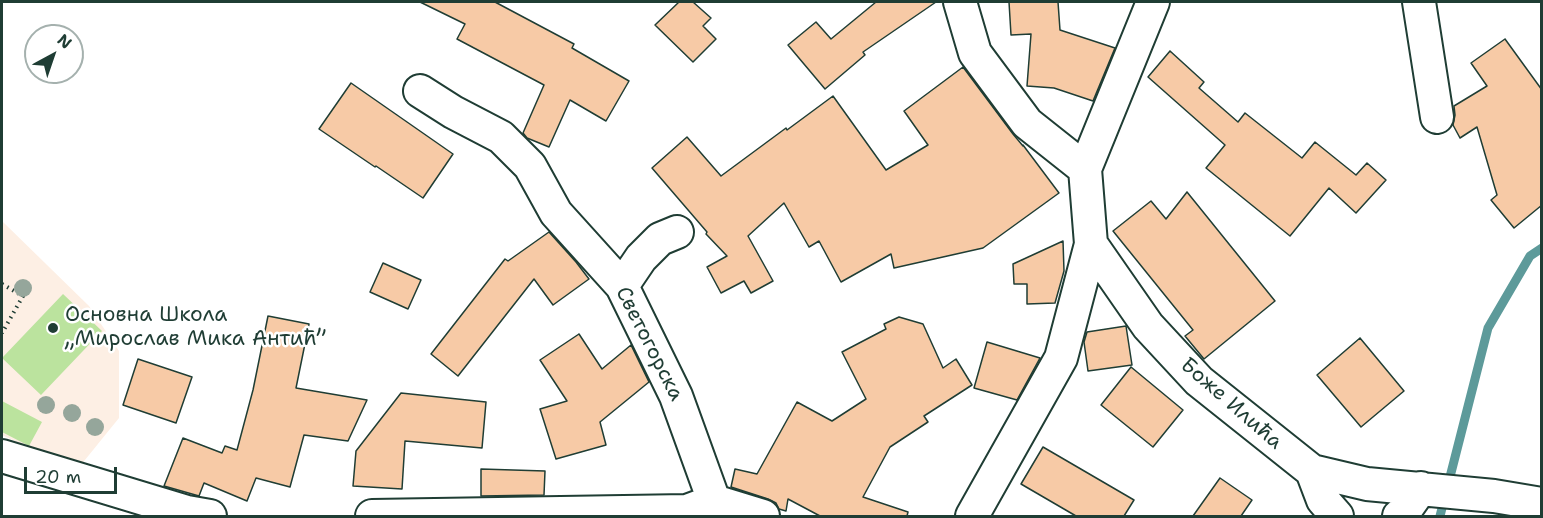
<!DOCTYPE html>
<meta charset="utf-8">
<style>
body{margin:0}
#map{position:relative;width:1543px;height:518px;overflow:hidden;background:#fff;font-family:"Shantell Sans",sans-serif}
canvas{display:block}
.frame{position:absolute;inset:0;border:3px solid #1f3d34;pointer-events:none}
.north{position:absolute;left:24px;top:24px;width:60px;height:60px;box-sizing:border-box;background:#fff;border:2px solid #a5b1ae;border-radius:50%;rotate:40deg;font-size:16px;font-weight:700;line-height:24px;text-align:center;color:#1f3d34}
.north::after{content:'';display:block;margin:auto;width:21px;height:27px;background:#1f3d34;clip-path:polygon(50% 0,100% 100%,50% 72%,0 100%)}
.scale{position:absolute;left:24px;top:467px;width:93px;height:27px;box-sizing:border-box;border:3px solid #1f3d34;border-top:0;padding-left:8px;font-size:18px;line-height:21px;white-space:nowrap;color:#1f3d34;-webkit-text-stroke:4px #fff;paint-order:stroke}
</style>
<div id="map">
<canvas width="1543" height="518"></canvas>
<div class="frame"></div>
<div class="north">N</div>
<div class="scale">20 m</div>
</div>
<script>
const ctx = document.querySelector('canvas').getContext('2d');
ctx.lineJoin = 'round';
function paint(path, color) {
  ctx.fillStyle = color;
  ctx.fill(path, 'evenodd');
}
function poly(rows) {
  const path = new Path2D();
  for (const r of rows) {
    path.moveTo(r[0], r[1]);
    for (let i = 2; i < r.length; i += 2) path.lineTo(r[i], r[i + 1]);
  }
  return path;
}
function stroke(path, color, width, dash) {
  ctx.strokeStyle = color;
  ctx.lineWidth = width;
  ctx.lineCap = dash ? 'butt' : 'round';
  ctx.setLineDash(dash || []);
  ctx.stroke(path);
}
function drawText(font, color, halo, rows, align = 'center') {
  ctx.font = font + ' "Shantell Sans",sans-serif';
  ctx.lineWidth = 5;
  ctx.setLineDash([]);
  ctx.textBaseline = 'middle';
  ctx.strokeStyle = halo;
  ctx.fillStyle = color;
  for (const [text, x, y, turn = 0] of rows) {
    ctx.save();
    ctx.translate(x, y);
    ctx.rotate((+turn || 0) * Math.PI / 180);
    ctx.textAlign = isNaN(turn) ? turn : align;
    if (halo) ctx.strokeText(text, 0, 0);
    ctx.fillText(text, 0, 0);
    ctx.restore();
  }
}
const built = poly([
 [2,221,89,306,119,351,119,418,76,471,2,435]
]);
const green = poly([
 [63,294,102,331,41,395,2,358],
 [2,401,42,422,29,446,2,432]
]);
const stream = poly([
 [1440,516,1488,328,1530,256,1542,248]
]);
const building = poly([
 [420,2,495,2,574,44,572,48,629,81,606,121,570,100,549,147,527,138,523,133,544,85,457,39,465,24,420,2],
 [679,2,693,2,711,18,703,26,716,39,693,62,655,25,679,2],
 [876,2,936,2,863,52,865,55,825,89,788,45,816,22,831,39,876,2],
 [1009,2,1058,2,1060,30,1115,48,1093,101,1054,88,1027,86,1031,34,1011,35,1009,2],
 [1505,39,1542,90,1542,205,1514,228,1491,200,1497,195,1477,127,1460,138,1453,125,1455,115,1454,106,1487,86,1471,63,1505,39],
 [1170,51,1204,82,1199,88,1238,122,1245,113,1302,158,1315,142,1356,175,1367,163,1386,180,1356,213,1329,188,1290,236,1206,168,1225,145,1148,77,1170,51],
 [963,67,1013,134,1023,146,1023,145,1059,193,983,248,894,268,891,254,841,282,819,241,809,247,784,203,748,236,773,281,751,293,744,281,721,293,707,267,727,256,706,234,707,232,652,168,687,137,721,176,786,128,787,130,833,96,886,170,928,145,904,111,963,67],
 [351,83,453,154,423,198,376,166,375,167,319,129,351,83],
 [1187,192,1275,301,1204,359,1185,336,1193,330,1113,231,1151,201,1166,219,1187,192],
 [549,232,576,262,589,279,553,305,534,279,458,376,431,354,505,259,508,261,549,232],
 [1063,241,1064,271,1055,303,1027,304,1027,284,1014,284,1013,264,1063,241],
 [383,263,421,280,408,309,370,292,383,263],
 [268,316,309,324,296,388,367,400,348,441,304,435,290,487,256,478,247,501,204,483,199,496,164,486,183,438,222,453,225,446,237,450,253,390,268,316],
 [899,317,923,324,943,368,956,359,972,385,924,416,928,422,890,447,863,497,908,512,907,516,820,516,788,499,786,511,779,509,776,503,768,499,731,487,735,469,757,474,797,402,832,421,866,399,842,352,886,329,884,324,899,317],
 [1126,326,1132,365,1088,371,1084,342,1087,332,1126,326],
 [579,334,602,369,631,345,649,382,600,422,606,445,556,459,540,409,567,401,540,360,579,334],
 [1360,338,1404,391,1361,427,1317,375,1360,338],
 [987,342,1040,358,1017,400,974,388,987,342],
 [138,359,192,377,176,423,123,405,138,359],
 [1131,367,1183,410,1153,447,1101,405,1131,367],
 [401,393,486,402,482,448,405,441,402,489,353,486,356,451,401,393],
 [1043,447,1134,500,1124,516,1076,516,1021,484,1043,447],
 [481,469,545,471,544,495,481,496,481,469],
 [1220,478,1252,500,1241,516,1193,516,1220,478]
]);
const path = poly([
 [2,284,23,296,2,333]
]);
const minor = poly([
 [960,2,975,53,1027,123,1085,169],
 [1419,2,1437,117],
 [420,91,453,112,501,137,530,166,556,213,622,286,676,396,714,501],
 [1091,244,1148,326,1199,381,1312,471,1367,484,1494,496,1542,504],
 [622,286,641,258,660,239,677,232],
 [2,456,187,512,210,516],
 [1312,471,1323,500,1337,516],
 [372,516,687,511,714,501,763,516],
 [972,516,1061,358,1091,244,1085,169,1153,2],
 [1399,516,1404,512,1421,488]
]);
const trees = [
 [23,288],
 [46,405],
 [72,413],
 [95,427]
];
const markers = [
 [53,328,6,"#1f3d34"]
];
const poiNames = [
 ["Основна Школа",65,316],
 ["„Мирослав Мика Антић”",65,340]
];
const streetNames = [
 ["Светогорска",649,344,63],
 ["Боже Илића",1231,404,41]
];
paint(built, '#fdefe4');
paint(green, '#bbe39e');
stroke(stream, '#5d9a9a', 9);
paint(building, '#f7caa6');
stroke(building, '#1f3d34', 1.5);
stroke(minor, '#1f3d34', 36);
stroke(path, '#1f3d34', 4, [1.5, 4.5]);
stroke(minor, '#fff', 32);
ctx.fillStyle = '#95a69b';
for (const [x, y] of trees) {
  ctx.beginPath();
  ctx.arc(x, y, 9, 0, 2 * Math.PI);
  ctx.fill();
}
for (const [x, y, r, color] of markers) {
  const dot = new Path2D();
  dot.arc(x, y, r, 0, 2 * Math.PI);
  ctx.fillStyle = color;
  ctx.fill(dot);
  stroke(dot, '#fff', 2);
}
drawText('21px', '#1f3d34', '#fff', poiNames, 'left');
drawText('21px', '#1f3d34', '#fff', streetNames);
</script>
